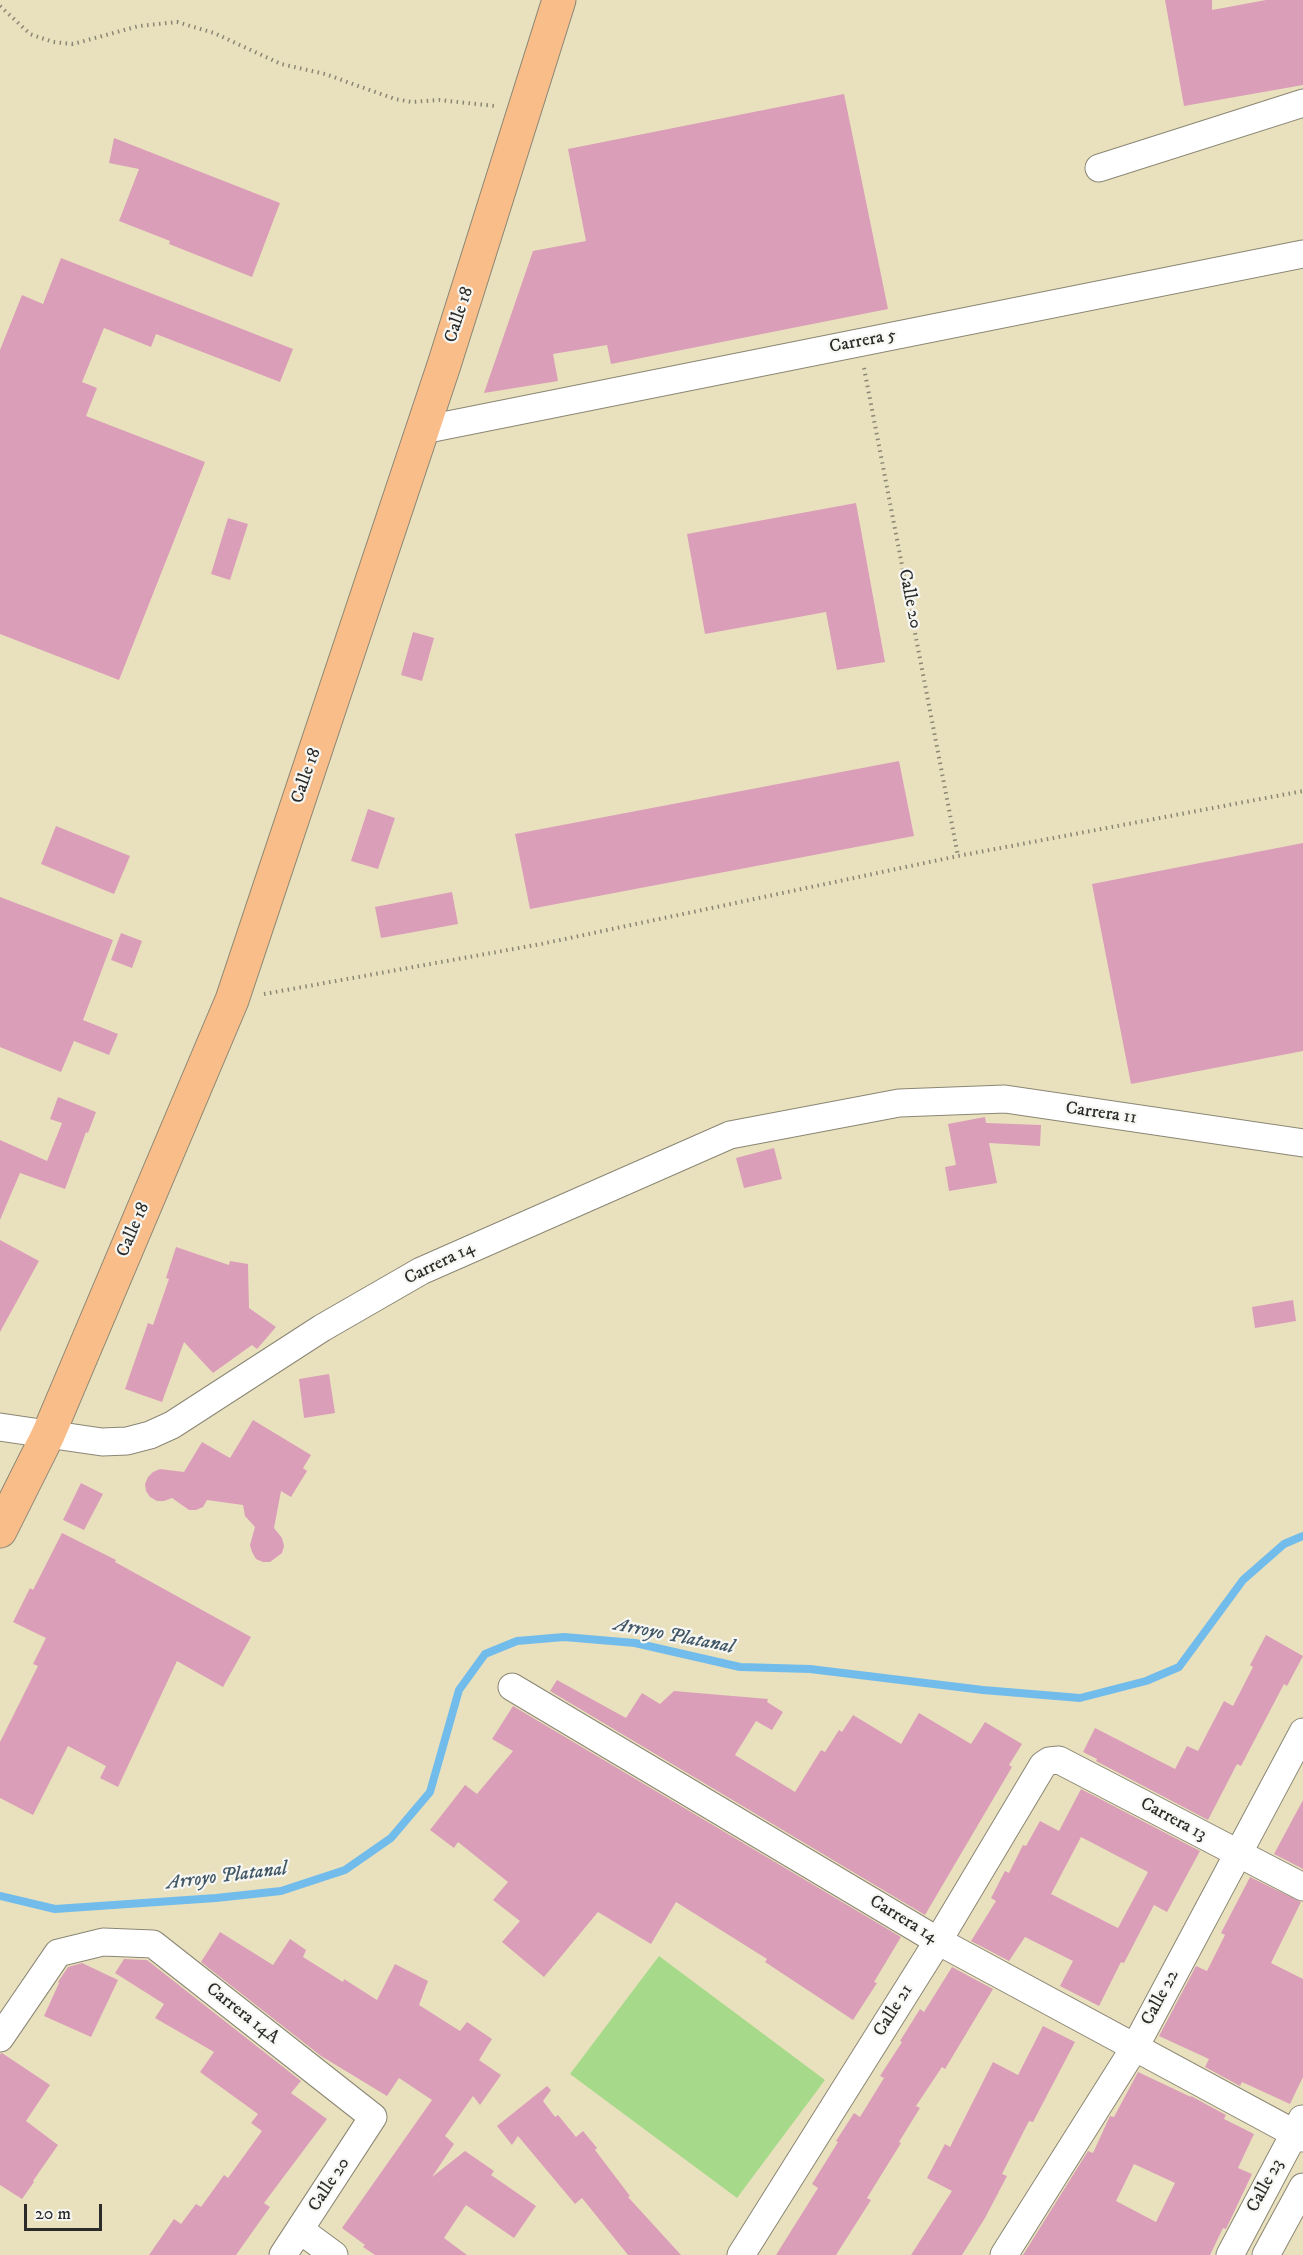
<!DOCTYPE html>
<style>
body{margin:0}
#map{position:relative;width:1303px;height:2255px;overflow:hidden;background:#e9e1be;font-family:"IM FELL DW Pica",serif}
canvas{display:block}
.scale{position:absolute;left:24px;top:2204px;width:78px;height:27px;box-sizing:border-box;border:3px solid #2b2b2b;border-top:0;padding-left:8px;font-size:18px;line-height:21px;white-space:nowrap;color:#2b2b2b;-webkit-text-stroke:4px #f6f6f2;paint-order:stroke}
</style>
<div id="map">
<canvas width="1303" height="2255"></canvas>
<div class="scale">20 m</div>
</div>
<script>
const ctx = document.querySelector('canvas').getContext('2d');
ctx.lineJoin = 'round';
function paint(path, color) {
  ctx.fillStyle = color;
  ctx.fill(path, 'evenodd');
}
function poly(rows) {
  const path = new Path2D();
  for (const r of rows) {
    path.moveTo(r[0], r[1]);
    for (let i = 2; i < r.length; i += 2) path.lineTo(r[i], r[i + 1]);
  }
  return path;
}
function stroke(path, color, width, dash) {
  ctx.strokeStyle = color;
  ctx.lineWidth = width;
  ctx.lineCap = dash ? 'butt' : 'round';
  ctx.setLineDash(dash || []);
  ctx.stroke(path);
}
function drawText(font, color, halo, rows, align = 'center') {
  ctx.font = font + ' "IM FELL DW Pica",serif';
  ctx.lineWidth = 4.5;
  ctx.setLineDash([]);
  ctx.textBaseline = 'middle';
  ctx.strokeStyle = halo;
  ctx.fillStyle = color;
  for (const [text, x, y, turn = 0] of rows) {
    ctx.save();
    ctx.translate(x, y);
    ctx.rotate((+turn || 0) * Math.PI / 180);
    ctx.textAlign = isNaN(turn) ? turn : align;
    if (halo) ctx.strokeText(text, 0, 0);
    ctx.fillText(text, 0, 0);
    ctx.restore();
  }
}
const green = poly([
 [659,1956,825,2080,737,2198,570,2074]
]);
const stream = poly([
 [0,1896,55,1909,216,1898,281,1891,345,1870,391,1838,430,1792,459,1690,485,1654,517,1641,564,1637,635,1643,740,1667,810,1669,983,1690,1080,1698,1146,1681,1179,1667,1243,1580,1284,1544,1303,1536]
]);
const building = poly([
 [1165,0,1212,0,1212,10,1266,0,1303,0,1303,85,1184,106],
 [844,94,888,309,611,364,607,345,553,354,558,381,484,393,533,251,586,241,568,149],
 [114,138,280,203,252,277,169,244,170,241,119,221,139,169,109,163],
 [61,258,293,349,280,382,156,334,151,347,104,328,82,382,97,388,86,416,205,462,119,680,0,634,0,350,22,295,43,304],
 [856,503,885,662,837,670,826,612,705,634,687,534],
 [228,518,248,524,230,580,211,574],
 [413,632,434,638,422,681,401,675],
 [899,761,914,836,530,909,515,834],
 [368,809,395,818,378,869,351,861],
 [56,826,130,856,114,894,41,864],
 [1303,843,1303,1051,1131,1084,1092,884],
 [452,892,458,924,381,938,375,907],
 [0,897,113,940,83,1020,118,1034,109,1055,74,1041,61,1072,0,1047],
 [121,933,142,941,132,968,111,960],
 [58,1097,96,1112,88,1133,86,1132,65,1189,20,1173,0,1220,0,1140,47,1161,62,1123,50,1119],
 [985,1117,986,1123,1041,1125,1040,1146,989,1143,997,1183,949,1191,945,1167,956,1165,948,1124],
 [774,1148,782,1179,744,1188,736,1158],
 [0,1240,39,1261,0,1332],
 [176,1247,229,1265,230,1261,248,1264,249,1308,276,1327,257,1349,252,1345,213,1373,184,1342,162,1402,125,1389,148,1323,153,1325,169,1279,166,1278],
 [1293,1300,1296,1321,1255,1328,1252,1307],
 [329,1374,335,1413,304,1418,299,1379],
 [253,1420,311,1455,303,1468,307,1471,291,1497,281,1491,274,1528,282,1538,284,1546,282,1553,270,1562,263,1562,256,1559,252,1552,250,1545,255,1527,245,1516,243,1505,207,1500,203,1507,196,1510,189,1510,172,1498,164,1501,157,1501,150,1497,146,1491,145,1484,148,1477,153,1472,160,1469,184,1472,202,1442,230,1458],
 [81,1483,103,1494,84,1530,63,1520],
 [62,1533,116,1560,115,1562,251,1637,223,1687,177,1661,118,1787,100,1778,106,1766,68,1746,33,1815,0,1798,0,1742,38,1666,33,1664,46,1638,13,1622,30,1588,33,1590],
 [1266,1635,1303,1656,1287,1686,1284,1684,1241,1766,1237,1764,1208,1820,1096,1761,1097,1759,1083,1752,1095,1728,1175,1769,1187,1746,1198,1751,1224,1701,1233,1706,1253,1667,1250,1665],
 [557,1680,626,1718,642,1693,660,1704,674,1691,768,1699,767,1702,783,1712,772,1730,756,1721,735,1755,795,1792,821,1750,825,1752,839,1730,842,1732,853,1715,901,1744,919,1713,971,1744,985,1722,1022,1744,1009,1765,1012,1767,925,1915,550,1691],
 [513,1706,901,1937,874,1982,877,1983,853,2020,765,1962,767,1959,676,1902,651,1944,598,1912,544,1977,502,1942,520,1921,493,1900,508,1882,458,1842,454,1848,430,1830,465,1785,477,1794,513,1751,492,1739],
 [1081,1789,1200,1851,1167,1912,1154,1905,1124,1963,1121,1962,1099,2006,1060,1986,1073,1961,1025,1937,1009,1961,971,1941,996,1901,991,1898,1005,1871,1009,1873,1023,1845,1026,1846,1040,1821,1059,1831],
 [1081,1837,1148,1872,1118,1928,1051,1894],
 [1303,1800,1303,1869,1274,1854],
 [1250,1877,1301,1902,1271,1963,1303,1979,1303,2077,1290,2104,1242,2082,1240,2086,1205,2067,1209,2059,1159,2036,1196,1966,1207,1971,1225,1935,1221,1933],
 [220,1932,273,1965,290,1939,306,1950,303,1957,343,1982,344,1979,377,2000,395,1964,428,1981,419,2005,460,2031,467,2022,492,2039,479,2060,501,2075,480,2105,473,2096,445,2136,454,2144,432,2177,465,2151,494,2171,491,2175,536,2206,514,2238,466,2205,444,2238,467,2255,375,2255,363,2247,365,2245,342,2228,432,2100,399,2078,387,2096,321,2056,201,1962],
 [124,1959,147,1960,301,2081,291,2093,327,2119,264,2203,270,2207,236,2255,149,2255,174,2219,181,2224,196,2204,201,2207,224,2175,228,2178,262,2131,251,2123,258,2114,200,2072,214,2052,155,2018,164,2004,115,1973],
 [82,1963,118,1980,91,2037,44,2016,59,1983,58,1982,68,1967],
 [952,1967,993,1989,945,2069,942,2067,916,2106,920,2108,899,2142,901,2143,867,2198,871,2200,836,2255,776,2255,818,2188,812,2184,838,2142,836,2141,854,2113,860,2117,884,2078,880,2076,902,2042,900,2041,920,2009,924,2012],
 [1043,2026,1075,2042,1033,2122,1029,2121,1002,2174,1007,2176,985,2218,962,2255,911,2255,952,2191,927,2178,945,2144,950,2147,993,2062,1018,2075],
 [2,2053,50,2085,26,2121,58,2145,33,2181,34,2182,22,2199,0,2185,0,2054],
 [1138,2072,1191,2097,1191,2096,1226,2115,1224,2119,1254,2134,1238,2168,1252,2174,1226,2229,1223,2228,1210,2255,1023,2255,1088,2151,1093,2153,1109,2118,1110,2116,1114,2117],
 [1134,2164,1175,2183,1156,2222,1116,2201],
 [547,2086,551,2090,543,2101,555,2117,558,2115,576,2137,583,2131,597,2148,595,2150,630,2196,628,2197,681,2255,628,2255,582,2198,575,2204,518,2136,512,2145,497,2126]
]);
const path = poly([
 [0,6,30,34,53,42,73,44,139,26,177,22,214,33,281,64,325,74,395,99,412,102,439,100,495,106],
 [864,368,958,856],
 [264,994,541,944,958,856,1303,791]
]);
const minor = poly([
 [1099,168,1303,103],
 [423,430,1303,254],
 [0,1427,102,1442,127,1441,150,1435,172,1425,322,1328,421,1271,730,1135,899,1103,1005,1099,1303,1143],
 [512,1687,938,1941,1303,2138],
 [0,2038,58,1953,103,1942,153,1944,373,2117,283,2255],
 [300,2230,334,2255],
 [741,2255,938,1941,1043,1765,1049,1761,1059,1760,1303,1887],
 [1004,2255,1135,2047,1303,1732],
 [1230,2255,1302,2119],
 [1266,2255,1303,2187]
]);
const major = poly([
 [0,1531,48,1435,232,1000,444,365,559,0]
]);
const streetNames = [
 ["Calle 18",460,315,-72],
 ["Carrera 5",863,342,-11],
 ["Calle 20",909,599,79],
 ["Calle 18",307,776,-71],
 ["Carrera 11",1101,1114,8],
 ["Calle 18",134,1230,-67],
 ["Carrera 14",440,1264,-26],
 ["Carrera 13",1173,1820,28],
 ["Carrera 14",903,1920,31],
 ["Calle 22",1161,1998,-62],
 ["Calle 21",894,2011,-58],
 ["Carrera 14A",242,2014,38],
 ["Calle 20",330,2185,-57],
 ["Calle 23",1266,2186,-62]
];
const waterNames = [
 ["Arroyo Platanal",674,1637,11],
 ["Arroyo Platanal",227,1877,-7]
];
paint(green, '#a6da8a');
stroke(stream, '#72bceb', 8);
paint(building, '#da9eb8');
stroke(minor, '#8a8674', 29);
stroke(major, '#8a8674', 35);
stroke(path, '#8a8674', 4, [1.5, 4.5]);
stroke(minor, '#fff', 27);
stroke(major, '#f8bd89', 33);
drawText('18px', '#2b2b2b', '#f6f6f2', streetNames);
drawText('italic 20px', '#405665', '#f6f6f2', waterNames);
</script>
